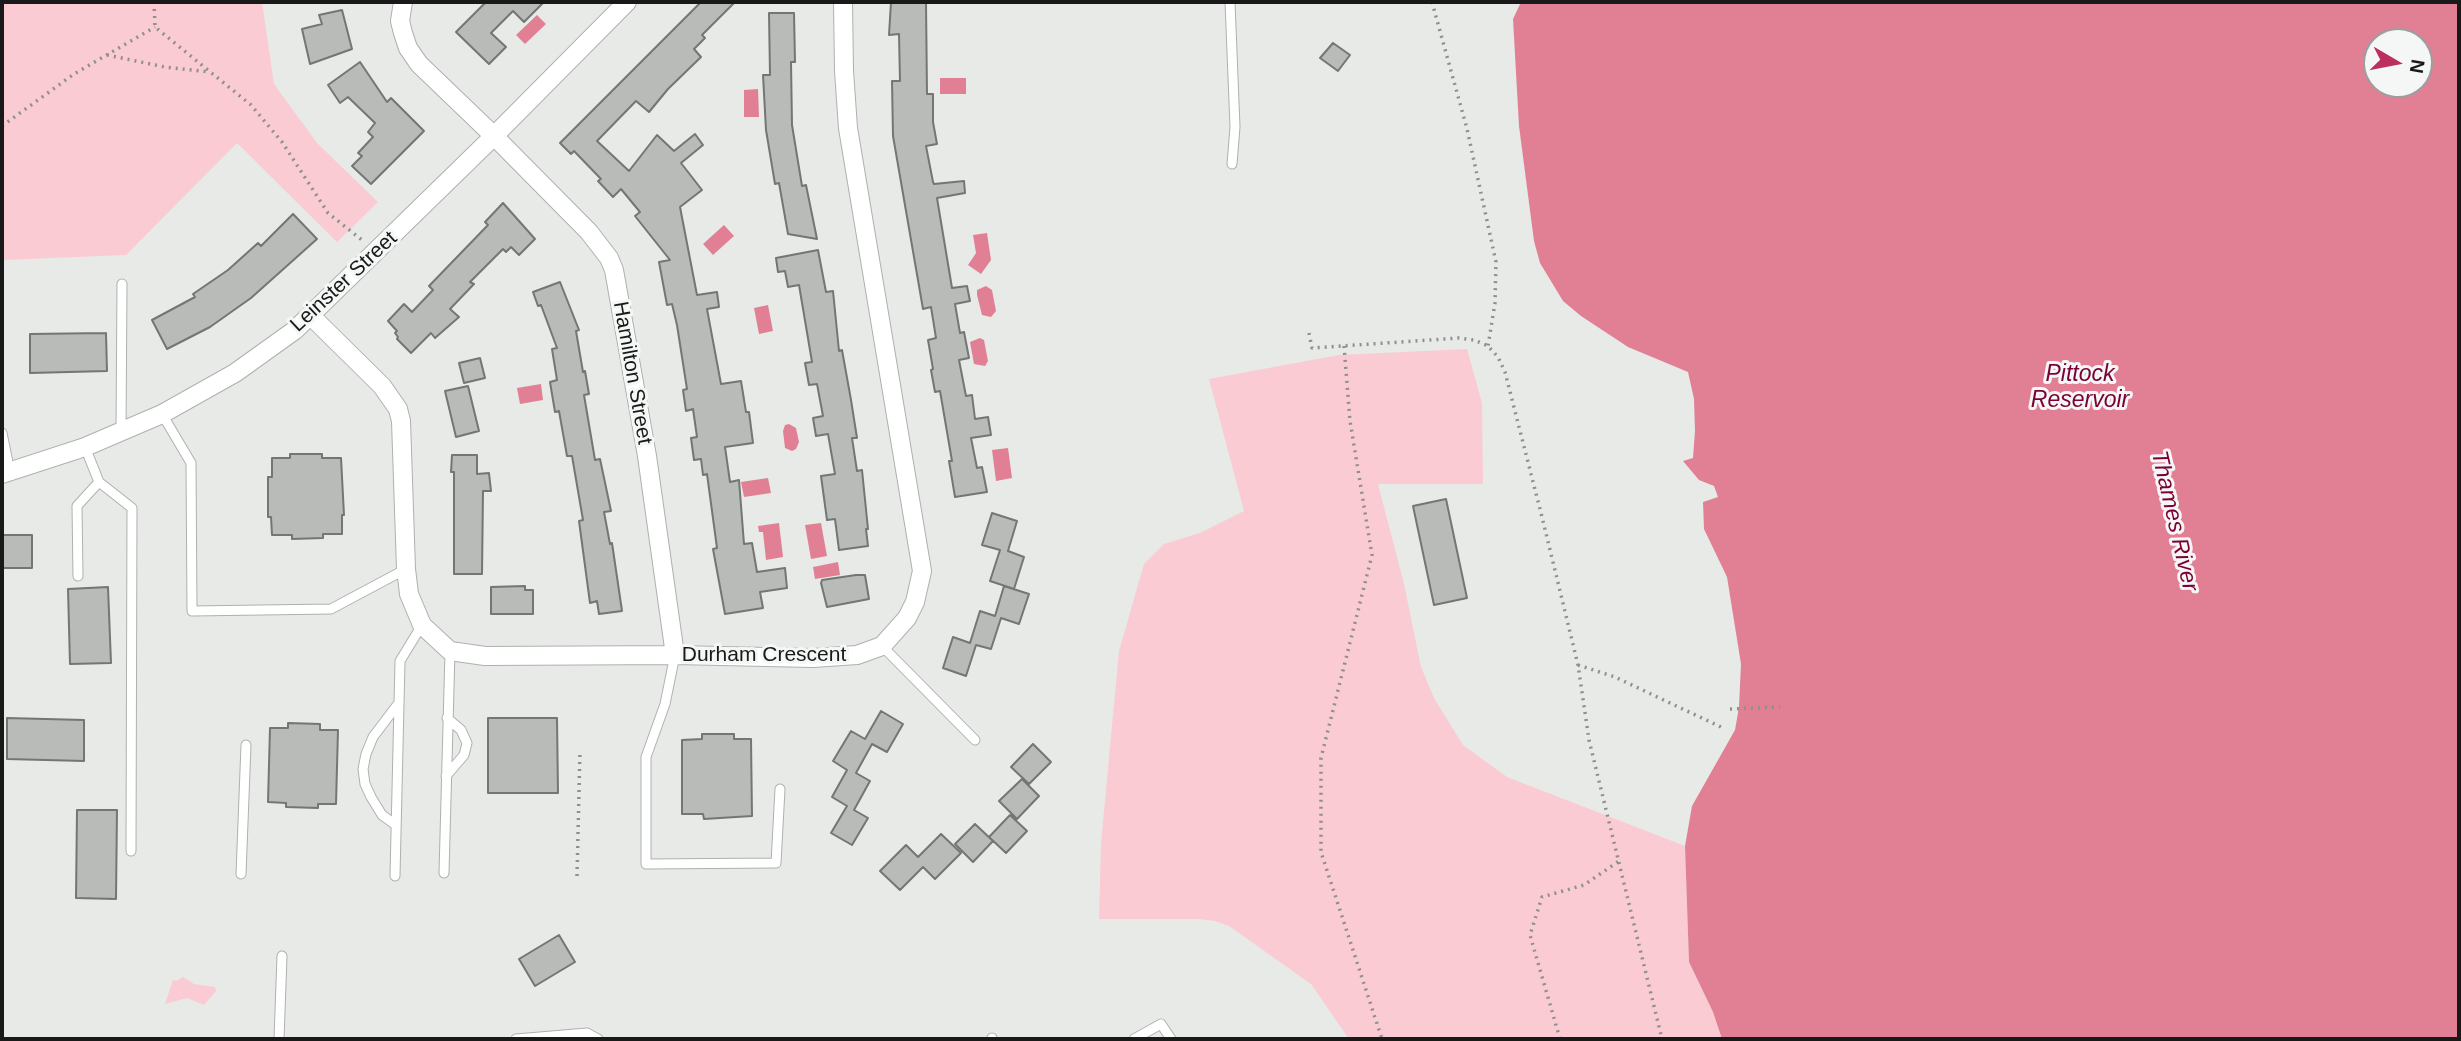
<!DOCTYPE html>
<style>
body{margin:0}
#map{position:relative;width:2461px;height:1041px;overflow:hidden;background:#e7eae7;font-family:Helvetica,sans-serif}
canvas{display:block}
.frame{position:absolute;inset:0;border:4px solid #181918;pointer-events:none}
.north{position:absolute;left:2363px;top:28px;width:70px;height:70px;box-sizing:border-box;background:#f4f7f5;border:2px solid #9c9e9d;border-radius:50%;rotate:100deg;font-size:19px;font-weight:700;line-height:28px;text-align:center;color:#181918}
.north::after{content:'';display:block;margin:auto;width:24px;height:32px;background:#bd2f5d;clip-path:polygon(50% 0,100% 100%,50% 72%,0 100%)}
</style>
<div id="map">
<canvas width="2461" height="1041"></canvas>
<div class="frame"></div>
<div class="north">N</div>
</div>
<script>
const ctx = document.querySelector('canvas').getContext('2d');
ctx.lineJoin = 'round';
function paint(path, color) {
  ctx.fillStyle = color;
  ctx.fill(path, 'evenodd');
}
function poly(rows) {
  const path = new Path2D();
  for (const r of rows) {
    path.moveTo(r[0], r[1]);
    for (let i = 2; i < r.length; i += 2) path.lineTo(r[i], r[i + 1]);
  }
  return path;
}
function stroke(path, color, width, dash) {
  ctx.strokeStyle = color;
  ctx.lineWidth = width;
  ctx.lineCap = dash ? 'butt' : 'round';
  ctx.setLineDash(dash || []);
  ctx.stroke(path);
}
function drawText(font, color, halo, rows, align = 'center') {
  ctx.font = font + ' Helvetica,sans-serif';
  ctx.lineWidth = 6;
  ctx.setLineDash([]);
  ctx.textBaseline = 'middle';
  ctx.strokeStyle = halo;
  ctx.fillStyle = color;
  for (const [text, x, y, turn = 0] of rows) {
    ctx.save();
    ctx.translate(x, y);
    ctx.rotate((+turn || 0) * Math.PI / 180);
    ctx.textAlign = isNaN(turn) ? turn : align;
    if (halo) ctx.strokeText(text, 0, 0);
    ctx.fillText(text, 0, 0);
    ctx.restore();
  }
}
const green = poly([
 [2,2,262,2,274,84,317,143,378,202,337,242,237,143,126,255,2,260],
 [1467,349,1482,403,1483,484,1378,484,1404,584,1421,667,1434,698,1463,745,1507,777,1685,846,1689,962,1713,1012,1722,1039,1349,1039,1311,984,1229,926,1215,921,1199,919,1099,919,1101,843,1119,651,1144,564,1164,544,1200,533,1244,511,1209,379,1339,355],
 [183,977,194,984,215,987,216,991,204,1005,187,998,165,1004,173,980,176,981]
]);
const water = poly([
 [1521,2,2459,2,2459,1039,1722,1039,1713,1012,1689,962,1685,846,1692,806,1735,730,1739,707,1741,664,1727,577,1704,529,1703,502,1718,497,1714,486,1699,480,1683,461,1693,458,1695,431,1694,399,1688,372,1628,347,1581,316,1563,301,1540,263,1534,241,1519,126,1513,19],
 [2377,42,2419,42,2419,84,2377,84],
 [537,15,546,24,525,44,516,35],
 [940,78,966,78,966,94,940,94],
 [758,89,759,117,744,117,744,90],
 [724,225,734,236,713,255,703,244],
 [987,233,991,260,981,274,968,265,976,253,973,235],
 [986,286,992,290,996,311,991,317,982,315,977,295,977,290],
 [768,305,773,331,759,334,754,308],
 [980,338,984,340,988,361,985,366,974,364,970,342],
 [541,384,543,400,520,404,517,388],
 [789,424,796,428,799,442,796,449,792,451,785,448,783,431,785,425],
 [1008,448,1012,478,996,481,992,450],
 [768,478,771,493,744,497,741,482],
 [779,523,783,557,766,560,763,532,759,532,758,526],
 [821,523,827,556,811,559,805,525],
 [838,562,840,575,815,579,813,567]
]);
const building = poly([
 [486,2,544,2,524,22,513,11,491,33,506,47,489,64,456,32,486,2],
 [701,2,735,2,702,35,705,38,694,49,701,57,668,89,649,112,636,101,597,141,629,171,657,135,674,151,695,134,703,145,681,163,702,190,680,207,697,295,717,292,719,307,707,309,721,384,741,381,746,412,749,412,753,443,725,447,730,482,739,480,744,544,752,543,757,572,785,568,787,588,760,592,763,608,725,614,713,549,717,548,707,474,703,475,701,459,694,460,691,438,697,437,693,409,686,411,683,390,687,389,677,325,672,304,667,305,659,262,670,260,635,216,640,212,621,189,613,197,598,181,601,179,574,151,571,154,560,143,701,2],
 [891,2,926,2,927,94,933,94,933,122,937,144,926,146,933,182,934,184,964,181,965,193,937,198,952,288,967,286,970,301,955,304,960,333,964,332,969,358,959,360,966,396,972,395,975,419,988,417,991,435,971,438,977,468,982,467,987,492,955,497,949,461,952,461,940,391,935,392,931,370,933,369,928,340,936,338,931,307,923,309,893,136,892,81,900,81,899,34,889,35,891,2],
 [342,10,352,49,310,64,302,29,322,24,319,15,342,10],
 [769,13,794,13,795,62,791,62,792,125,802,186,806,185,817,239,788,234,779,183,775,184,766,130,763,75,770,75,769,13],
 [1333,43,1350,55,1338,71,1320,58,1333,43],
 [360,62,387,102,391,98,424,131,371,184,352,166,362,156,358,153,373,137,368,132,375,123,348,97,340,103,328,85,360,62],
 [503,203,535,239,519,255,511,247,506,252,503,249,470,282,474,284,450,309,459,317,435,338,431,333,411,353,397,339,398,337,395,333,397,331,388,321,404,304,412,312,433,290,429,286,488,225,485,222,503,203],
 [293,214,317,239,251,298,210,327,167,349,152,320,195,297,193,294,228,270,258,243,261,246,293,214],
 [818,250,826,292,833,291,839,351,842,350,851,400,857,438,852,438,857,471,862,470,868,529,866,529,868,546,839,550,835,519,827,520,821,476,835,474,828,434,816,436,813,418,823,416,817,384,809,385,805,363,812,362,799,285,788,287,785,271,778,272,776,258,818,250],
 [560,282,579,330,576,331,583,372,585,371,589,394,584,395,595,460,600,459,611,511,604,512,610,544,612,543,622,611,599,614,597,601,590,603,579,521,583,520,572,456,567,456,559,411,555,412,550,382,557,380,552,349,557,348,541,305,538,306,533,292,560,282],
 [106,333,107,371,30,373,30,334,106,333],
 [480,358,485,378,464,383,459,363,480,358],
 [468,386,479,431,456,437,445,391,468,386],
 [290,454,322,454,322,458,341,458,344,515,342,515,342,534,323,534,323,538,292,539,292,535,272,535,271,517,268,517,268,477,272,477,272,458,290,458,290,454],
 [452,455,477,455,477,474,489,473,491,491,483,491,482,574,454,574,454,472,451,472,452,455],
 [1446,499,1467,598,1434,605,1413,506,1446,499],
 [992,513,1017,521,1008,551,1024,557,1014,589,990,581,1000,550,982,545,992,513],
 [2,535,32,535,32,568,2,568,2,535],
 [856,575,865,575,869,599,827,607,821,583,822,580,856,575],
 [525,586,525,590,533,590,533,614,491,614,491,587,525,586],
 [1004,586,1029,594,1019,624,1001,618,991,649,976,645,966,676,943,668,953,637,970,643,980,611,995,616,1004,586],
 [108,587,111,663,70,664,68,589,108,587],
 [881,711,903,724,887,752,872,744,856,773,870,781,854,810,868,818,852,845,831,833,847,806,832,797,847,770,833,761,851,731,865,739,881,711],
 [7,718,84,720,84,761,7,759,7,718],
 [488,718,557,718,558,793,488,793,488,718],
 [288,723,320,724,320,730,338,730,336,804,318,804,318,808,286,807,286,803,268,802,270,728,288,728,288,723],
 [702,734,734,734,734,739,751,739,752,816,704,819,703,814,682,814,682,740,702,739,702,734],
 [1033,744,1051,762,1029,784,1011,767,1033,744],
 [1022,779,1039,796,1017,819,999,801,1022,779],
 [77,810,117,810,116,899,76,898,77,810],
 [1010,815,1027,831,1006,853,989,837,1010,815],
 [975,824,993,841,973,862,955,844,975,824],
 [941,834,961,853,935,879,923,867,900,890,880,871,906,845,918,857,941,834],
 [559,935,575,962,535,986,519,959,559,935]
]);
const path = poly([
 [154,2,155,27,251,105,282,142,328,213,362,240],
 [1432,2,1467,129,1496,262,1495,303,1488,346],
 [107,55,165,67,209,72],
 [2,126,74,74,155,27],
 [1309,333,1312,348,1459,338,1474,340,1488,346,1498,357,1505,372,1543,521,1578,665,1589,740,1662,1039],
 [1344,346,1350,421,1372,555,1321,758,1321,852,1382,1039],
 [1578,665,1615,677,1723,728],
 [1730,709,1780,707],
 [577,876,580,750],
 [1560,1039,1530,935,1542,897,1584,885,1619,861]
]);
const service = poly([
 [1230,2,1235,127,1232,164],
 [162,414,191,463,192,611,331,609,406,569],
 [121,432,122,284],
 [2,433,10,472],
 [99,482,132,508,131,851],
 [78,576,77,506,99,482,85,447],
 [882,646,975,740],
 [675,655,665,704,646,757,646,864,776,863,780,789],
 [446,776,464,755,467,743,461,730,447,718],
 [396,825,382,815,371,797,365,784,363,769,366,754,373,737,398,704],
 [444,873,450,651],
 [241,874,246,745],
 [395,876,400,661,422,625],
 [992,1038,992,1039],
 [279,1039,282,956],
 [516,1039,587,1033,598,1039],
 [1134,1039,1161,1024,1171,1039]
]);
const minor = poly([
 [403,2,400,21,403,33,408,48,419,64,494,136,589,232,609,258,614,270,647,456,675,655],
 [311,316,382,386,398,409,401,421,406,569,409,594,422,625,450,651,485,656,675,655,813,658,857,655,882,646,907,618,915,602,922,571,848,128,844,71,843,2],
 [2,474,85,447,162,414,235,373,295,330,494,136,627,2]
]);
const streetNames = [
 ["Leinster Street",344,282,-43],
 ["Hamilton Street",632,373,80],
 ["Durham Crescent",764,655]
];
const waterNames = [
 ["Pittock",2080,375],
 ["Reservoir",2080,401],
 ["Thames River",2174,521,77]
];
paint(green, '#fbcbd3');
paint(water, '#e18095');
paint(building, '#b8bbb8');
stroke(building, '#737673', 2);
stroke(service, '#aeb1ae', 11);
stroke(minor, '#aeb1ae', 20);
stroke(path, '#8d908d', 3.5, [2, 5]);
stroke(service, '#fff', 9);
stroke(minor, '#fff', 18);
drawText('21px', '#181918', '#f4f7f5', streetNames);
drawText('italic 23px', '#7c0034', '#f4f7f5', waterNames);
</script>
